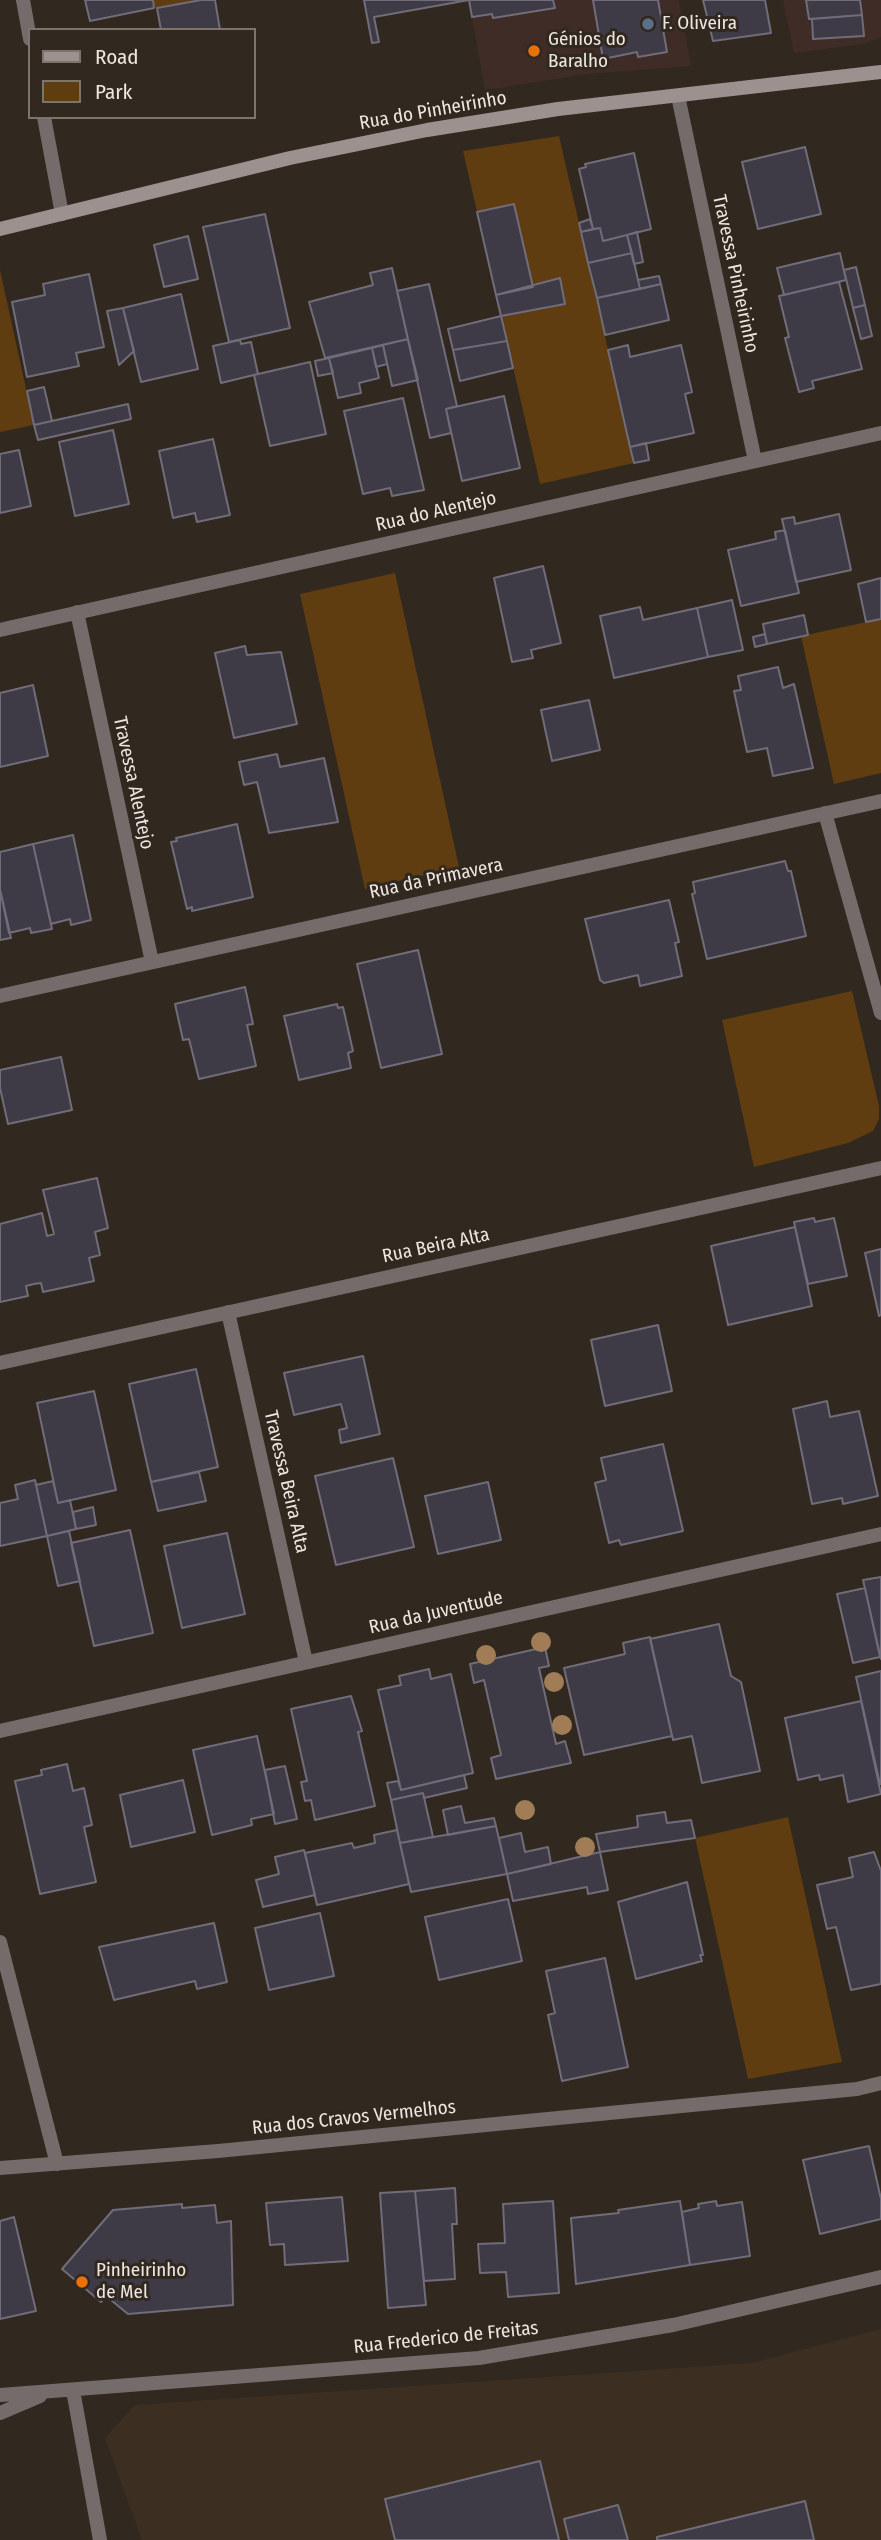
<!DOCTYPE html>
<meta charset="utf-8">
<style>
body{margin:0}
#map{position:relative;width:881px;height:2540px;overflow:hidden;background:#31281f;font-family:"Fira Sans Condensed",sans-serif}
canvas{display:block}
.legend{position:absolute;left:28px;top:28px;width:228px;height:91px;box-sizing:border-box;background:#31281f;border:2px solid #7c746d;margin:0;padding:9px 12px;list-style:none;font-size:21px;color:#ede7e1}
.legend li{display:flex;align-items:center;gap:14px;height:35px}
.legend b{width:35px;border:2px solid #7c746d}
</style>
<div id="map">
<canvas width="881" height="2540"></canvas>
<ul class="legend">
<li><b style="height:9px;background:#9d9190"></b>Road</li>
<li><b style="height:19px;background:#5f3d10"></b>Park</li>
</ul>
</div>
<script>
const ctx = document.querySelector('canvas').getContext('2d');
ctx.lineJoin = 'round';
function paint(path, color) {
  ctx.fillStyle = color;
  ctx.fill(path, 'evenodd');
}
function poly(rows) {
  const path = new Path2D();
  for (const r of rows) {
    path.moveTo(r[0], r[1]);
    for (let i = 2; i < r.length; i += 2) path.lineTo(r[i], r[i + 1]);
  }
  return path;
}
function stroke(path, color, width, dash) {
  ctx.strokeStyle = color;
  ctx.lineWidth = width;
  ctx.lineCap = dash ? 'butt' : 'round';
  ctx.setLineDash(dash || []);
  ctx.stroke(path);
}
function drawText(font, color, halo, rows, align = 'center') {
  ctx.font = font + ' "Fira Sans Condensed",sans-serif';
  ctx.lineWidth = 6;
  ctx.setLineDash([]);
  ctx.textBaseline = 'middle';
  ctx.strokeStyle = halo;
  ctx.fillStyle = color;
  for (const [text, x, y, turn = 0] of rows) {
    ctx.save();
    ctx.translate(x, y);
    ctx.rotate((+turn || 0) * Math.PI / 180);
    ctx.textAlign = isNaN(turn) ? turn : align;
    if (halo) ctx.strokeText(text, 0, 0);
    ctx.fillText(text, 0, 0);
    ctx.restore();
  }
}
const commercial = poly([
 [469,0,679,0,691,66,588,74,485,90],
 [783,0,881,0,881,37,864,44,794,53]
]);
const education = poly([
 [881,2329,881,2540,142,2540,105,2438,135,2405,752,2363]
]);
const green = poly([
 [153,0,201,0,154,8],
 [559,136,634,463,540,484,463,151],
 [0,270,34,425,0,432],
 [395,573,459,867,365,889,300,594],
 [881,619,881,773,834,784,801,636],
 [852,991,879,1106,879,1119,873,1131,848,1143,754,1167,722,1020],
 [788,1817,842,2062,748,2079,695,1838]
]);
const building = poly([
 [85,0,153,0,154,8,90,21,85,0],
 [201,0,215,0,220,30,161,30,157,8,201,0],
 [364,0,469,0,374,17,379,42,372,43,364,0],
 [469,0,553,0,555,8,493,18,492,14,472,17,469,0],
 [593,0,658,0,667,52,638,57,637,52,603,59,593,0],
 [703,0,765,0,771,33,713,41,703,0],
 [806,0,860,0,862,15,809,19,806,0],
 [862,15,864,36,813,39,812,19,862,15],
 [805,147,821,214,758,229,742,162,805,147],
 [634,153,651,229,603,241,600,228,593,229,579,169,586,167,585,164,634,153],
 [514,204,533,287,496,295,477,212,514,204],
 [265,214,290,328,229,342,203,227,265,214],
 [590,219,593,229,581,232,579,223,590,219],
 [600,228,603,241,627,235,632,253,588,263,581,232,600,228],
 [637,232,643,262,634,264,627,235,637,232],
 [188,236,198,279,164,287,154,245,188,236],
 [632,253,640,289,597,298,588,263,632,253],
 [840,253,846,280,784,295,777,268,840,253],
 [856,267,865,305,853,308,844,270,856,267],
 [392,268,408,339,325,358,309,302,373,285,370,273,392,268],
 [89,274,104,347,76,353,79,366,27,377,12,302,45,295,43,284,89,274],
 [659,276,661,284,640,289,638,280,659,276],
 [560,278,565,304,501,316,496,295,560,278],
 [839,282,862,369,812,381,814,388,799,392,785,338,789,337,779,296,839,282],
 [429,284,457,406,446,409,451,433,430,438,397,291,429,284],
 [661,284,669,320,605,335,597,298,661,284],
 [181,294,198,369,141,382,123,308,181,294],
 [865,305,872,336,861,339,853,308,865,305],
 [123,308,134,351,119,365,107,311,123,308],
 [501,316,507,341,453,350,448,329,501,316],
 [408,339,418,380,392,386,383,345,408,339],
 [240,340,241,344,251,342,258,374,221,383,213,346,240,340],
 [507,341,513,368,460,381,453,350,507,341],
 [383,345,387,364,376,367,372,348,383,345],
 [628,345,630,357,681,345,692,392,685,394,694,433,630,447,608,350,628,345],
 [372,348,379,378,359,383,361,393,338,398,329,358,372,348],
 [329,358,333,373,318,376,315,361,329,358],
 [310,362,326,434,270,446,254,375,310,362],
 [44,387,52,421,34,425,27,391,44,387],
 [504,396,520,468,462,481,446,409,504,396],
 [403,398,424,490,392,496,390,488,363,494,344,411,403,398],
 [128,404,131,419,38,440,34,425,128,404],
 [113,430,129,504,75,516,59,442,113,430],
 [213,439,230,515,197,522,195,513,173,518,159,451,213,439],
 [646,443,649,460,634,463,630,447,646,443],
 [19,450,31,506,0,513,0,454,19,450],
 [839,514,851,570,796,582,782,519,794,517,795,524,839,514],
 [785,530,799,593,741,606,728,550,776,539,775,532,785,530],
 [543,566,561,643,531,650,533,658,512,662,494,578,543,566],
 [881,578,881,619,866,622,858,584,881,578],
 [732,600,743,650,708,657,697,608,732,600],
 [640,607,643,620,697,608,708,657,614,678,600,616,640,607],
 [804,615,808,635,767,644,763,624,804,615],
 [765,634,767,644,755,647,753,637,765,634],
 [245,646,247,655,281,652,297,724,234,738,215,653,245,646],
 [778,667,783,688,794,684,813,768,773,776,767,748,747,752,734,691,741,690,738,676,778,667],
 [33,685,48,756,0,767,0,693,33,685],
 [589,700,600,750,552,761,541,710,589,700],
 [277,754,280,767,324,758,338,822,269,833,257,782,244,785,239,762,277,754],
 [237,824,253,897,192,911,192,907,187,909,171,842,177,841,176,838,237,824],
 [73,835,91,920,71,925,70,919,51,924,33,844,73,835],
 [33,844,52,929,31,933,30,928,9,933,0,889,0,852,33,844],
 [785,861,788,871,791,871,806,936,707,959,692,894,695,893,693,882,785,861],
 [0,889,11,938,0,940,0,889],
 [669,900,679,942,675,943,682,976,640,986,638,975,604,983,600,980,585,919,669,900],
 [418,950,442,1054,381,1068,357,964,418,950],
 [245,987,253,1024,247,1025,256,1066,199,1079,189,1039,183,1040,175,1004,245,987],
 [337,1004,338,1008,343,1007,353,1051,348,1053,351,1068,299,1080,284,1016,337,1004],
 [61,1057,72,1110,8,1124,0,1088,0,1070,61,1057],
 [97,1178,108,1228,95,1232,100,1255,89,1258,94,1281,43,1292,41,1283,34,1284,26,1286,28,1296,0,1302,0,1224,42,1213,47,1236,54,1234,43,1190,97,1178],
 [814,1218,815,1222,834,1218,847,1276,808,1284,794,1222,814,1218],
 [795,1227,812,1306,728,1325,711,1246,795,1227],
 [881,1249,881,1315,879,1316,865,1253,881,1249],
 [658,1325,672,1391,605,1406,591,1340,658,1325],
 [363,1356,380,1434,341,1443,339,1430,347,1428,341,1404,294,1415,284,1373,363,1356],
 [196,1369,218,1467,151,1482,129,1384,196,1369],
 [94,1391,116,1490,58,1503,37,1403,94,1391],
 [827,1401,830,1417,859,1411,878,1496,843,1504,842,1498,812,1504,793,1409,827,1401],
 [663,1444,683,1531,621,1545,619,1540,609,1543,595,1483,606,1480,601,1458,663,1444],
 [393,1458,414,1547,336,1565,315,1476,393,1458],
 [199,1472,206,1501,158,1511,151,1482,199,1472],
 [35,1480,47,1536,0,1546,0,1503,18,1499,15,1485,35,1480],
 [53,1481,58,1503,70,1500,76,1529,47,1536,36,1485,53,1481],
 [488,1482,501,1540,438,1554,425,1496,488,1482],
 [93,1507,96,1525,76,1529,73,1512,93,1507],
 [130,1530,153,1633,94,1646,71,1543,130,1530],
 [69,1531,80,1581,58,1586,47,1536,69,1531],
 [227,1533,245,1614,182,1628,164,1546,227,1533],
 [881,1577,881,1659,863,1580,881,1577],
 [865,1588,880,1657,853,1663,837,1594,865,1588],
 [719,1624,731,1676,741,1682,760,1771,702,1783,692,1736,673,1740,650,1639,719,1624],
 [650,1637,672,1736,584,1755,564,1668,625,1654,623,1643,650,1637],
 [545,1647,549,1666,539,1668,556,1744,565,1741,571,1763,496,1779,491,1758,501,1755,484,1680,474,1683,470,1664,545,1647],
 [429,1669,431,1679,451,1674,473,1773,401,1790,378,1690,401,1685,399,1676,429,1669],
 [881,1671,881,1784,880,1784,856,1677,881,1671],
 [351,1696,362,1731,358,1732,375,1806,315,1820,311,1800,305,1801,301,1782,307,1781,291,1709,351,1696],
 [861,1701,881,1794,848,1802,843,1775,820,1780,819,1775,798,1780,785,1718,861,1701],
 [257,1736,274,1814,251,1819,252,1825,212,1835,193,1750,257,1736],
 [67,1764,73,1791,84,1788,92,1825,84,1827,96,1882,40,1894,15,1781,42,1775,41,1770,67,1764],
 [285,1766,297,1819,275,1824,265,1770,285,1766],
 [464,1775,467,1788,424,1798,423,1793,391,1800,387,1783,398,1781,401,1790,464,1775],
 [183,1780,195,1832,131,1847,120,1795,183,1780],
 [423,1793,433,1837,400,1843,391,1800,423,1793],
 [461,1806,465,1823,494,1818,496,1826,448,1835,443,1810,461,1806],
 [665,1812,667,1823,691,1820,695,1838,600,1852,596,1834,638,1827,637,1816,665,1812],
 [496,1826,507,1874,411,1892,400,1843,496,1826],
 [397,1830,409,1884,317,1905,305,1853,352,1843,354,1848,375,1843,374,1835,397,1830],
 [521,1833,525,1852,548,1847,551,1864,507,1874,499,1838,521,1833],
 [304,1850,315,1895,263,1907,256,1880,279,1874,275,1857,304,1850],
 [600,1852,608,1890,588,1894,587,1887,513,1901,507,1874,600,1852],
 [874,1852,881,1871,881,1984,851,1990,836,1927,827,1929,817,1885,853,1877,849,1858,874,1852],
 [687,1882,703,1955,700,1955,702,1961,636,1979,618,1902,687,1882],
 [508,1899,522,1961,439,1980,425,1917,508,1899],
 [320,1913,334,1976,269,1990,255,1928,320,1913],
 [214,1923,227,1982,197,1989,195,1981,114,2000,99,1947,214,1923],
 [605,1958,628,2067,562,2081,548,2015,555,2013,546,1971,605,1958],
 [869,2146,881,2199,881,2219,820,2234,803,2160,869,2146],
 [455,2188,457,2224,452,2224,455,2279,424,2281,415,2191,455,2188],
 [415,2191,426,2305,388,2308,380,2193,415,2191],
 [342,2197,348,2261,285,2265,284,2244,270,2245,266,2203,342,2197],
 [553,2201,559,2293,508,2297,506,2272,480,2273,478,2244,505,2243,503,2204,553,2201],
 [680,2201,690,2265,576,2284,571,2218,619,2213,618,2210,680,2201],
 [716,2201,717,2206,742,2202,750,2256,690,2265,682,2212,699,2208,698,2204,716,2201],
 [182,2204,182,2208,215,2205,217,2223,231,2221,233,2305,128,2314,106,2296,101,2302,62,2269,113,2210,182,2204],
 [14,2217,36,2311,0,2319,0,2221,14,2217],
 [540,2461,559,2540,395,2540,385,2499,540,2461],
 [805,2501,814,2540,657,2540,657,2537,805,2501],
 [618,2505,628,2540,569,2540,564,2519,618,2505]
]);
const street = poly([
 [23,0,30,39],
 [678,96,755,461],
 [44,117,62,214],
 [77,612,152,962],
 [0,630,881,433],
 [825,813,881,1013],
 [0,996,881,801],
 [228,1312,306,1662],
 [0,1363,881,1168],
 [0,1731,881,1534],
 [0,1942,57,2164],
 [0,2168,218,2151,857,2089,881,2083],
 [73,2390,100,2540],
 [0,2395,479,2358,673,2325,881,2277],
 [0,2413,40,2396]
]);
const secondary = poly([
 [0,229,290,158,427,130,558,109,881,72]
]);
const trees = [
 [541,1642],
 [486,1655],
 [554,1682],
 [562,1725],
 [525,1810],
 [585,1847]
];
const markers = [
 [648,24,7,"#5c6f8a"],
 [534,51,7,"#e8710a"],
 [82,2282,7,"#e8710a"]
];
const poiNames = [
 ["F. Oliveira",662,24],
 ["Génios do",548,40],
 ["Baralho",548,62],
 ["Pinheirinho",96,2271],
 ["de Mel",96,2293]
];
const streetNames = [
 ["Rua do Pinheirinho",433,111,-10],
 ["Travessa Pinheirinho",735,274,78],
 ["Rua do Alentejo",436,512,-13],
 ["Travessa Alentejo",133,783,78],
 ["Rua da Primavera",436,879,-12],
 ["Rua Beira Alta",436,1246,-12],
 ["Travessa Beira Alta",286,1482,77],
 ["Rua da Juventude",436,1613,-13],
 ["Rua dos Cravos Vermelhos",354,2118,-6],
 ["Rua Frederico de Freitas",446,2338,-6]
];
paint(commercial, '#3f2c26');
paint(education, '#3c2f21');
paint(green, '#5f3d10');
paint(building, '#3e3a46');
stroke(building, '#706c79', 2);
stroke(street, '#746c6b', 14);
stroke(secondary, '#9d9190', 14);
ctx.fillStyle = '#a17d57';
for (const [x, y] of trees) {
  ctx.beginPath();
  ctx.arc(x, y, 10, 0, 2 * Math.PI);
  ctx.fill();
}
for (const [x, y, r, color] of markers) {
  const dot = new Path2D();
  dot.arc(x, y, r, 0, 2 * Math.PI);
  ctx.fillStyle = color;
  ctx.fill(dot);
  stroke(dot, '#31281f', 2.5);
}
drawText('19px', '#ede7e1', '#31281f', poiNames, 'left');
drawText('19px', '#ede7e1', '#31281f', streetNames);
</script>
